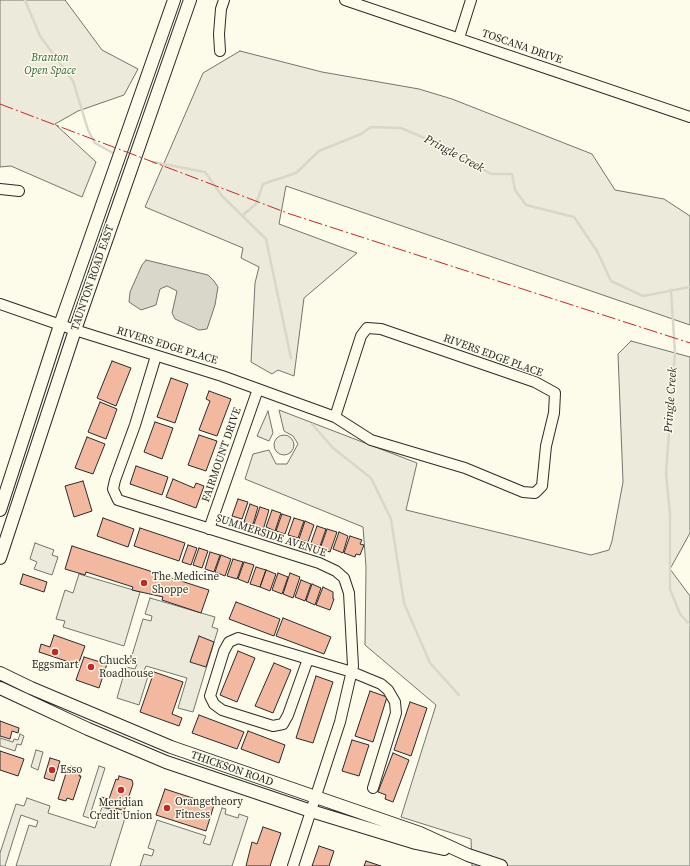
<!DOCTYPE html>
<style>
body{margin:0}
canvas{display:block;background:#fdfbea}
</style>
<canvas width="690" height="866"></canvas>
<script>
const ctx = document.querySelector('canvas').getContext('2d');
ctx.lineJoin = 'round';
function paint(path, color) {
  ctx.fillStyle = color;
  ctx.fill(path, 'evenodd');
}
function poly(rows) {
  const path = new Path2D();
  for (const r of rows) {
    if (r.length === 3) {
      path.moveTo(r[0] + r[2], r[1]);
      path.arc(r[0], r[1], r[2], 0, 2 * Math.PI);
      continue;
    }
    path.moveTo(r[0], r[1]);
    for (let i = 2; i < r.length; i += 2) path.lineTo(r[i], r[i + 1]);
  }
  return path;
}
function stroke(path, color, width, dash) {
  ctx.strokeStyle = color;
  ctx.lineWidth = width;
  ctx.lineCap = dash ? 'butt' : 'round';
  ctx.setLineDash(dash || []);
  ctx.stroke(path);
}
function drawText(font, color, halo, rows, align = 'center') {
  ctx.font = font + ' "Source Serif 4",serif';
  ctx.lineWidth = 3;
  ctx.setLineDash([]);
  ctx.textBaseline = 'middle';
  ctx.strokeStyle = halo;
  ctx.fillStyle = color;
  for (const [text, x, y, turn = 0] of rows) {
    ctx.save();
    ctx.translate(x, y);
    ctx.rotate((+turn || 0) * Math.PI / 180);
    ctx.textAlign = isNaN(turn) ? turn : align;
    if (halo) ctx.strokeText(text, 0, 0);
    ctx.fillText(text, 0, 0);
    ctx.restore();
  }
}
const green = poly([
 [0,0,65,0,102,50,138,69,124,95,78,111,55,124,96,162,82,197,11,166,0,167,0,0],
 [240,51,322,72,419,89,452,99,592,154,615,190,664,199,690,216,690,325,286,186,279,224,357,253,304,298,294,376,278,370,272,374,251,362,255,283,259,267,241,258,243,248,145,207,203,73,240,51],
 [631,341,690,357,690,533,670,569,690,596,690,866,472,866,471,839,401,817,436,705,365,645,366,567,363,527,245,479,253,454,269,450,276,464,287,464,298,444,293,436,284,431,279,410,417,463,406,510,591,555,609,550,612,541,623,482,618,354,631,341],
 [268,411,273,433,269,441,257,436,268,411],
 [284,445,10]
]);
const parking = poly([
 [35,543,54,550,52,555,58,557,52,575,34,569,37,562,30,559,35,543],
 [79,574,140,592,124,646,63,627,65,621,56,619,65,590,73,593,79,574],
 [150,598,215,617,212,627,218,629,193,712,178,708,187,678,146,666,144,671,149,673,139,705,117,698,126,667,135,669,137,664,130,662,143,619,151,621,152,616,145,614,150,598],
 [20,734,24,736,21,745,17,744,15,751,0,746,0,738,13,742,14,739,18,740,20,734],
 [36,750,43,752,38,770,31,767,36,750],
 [99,766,105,768,89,818,83,816,99,766],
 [27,798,50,806,48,813,95,828,102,807,126,815,110,866,16,866,29,825,36,827,38,821,21,815,5,866,0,866,0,853,16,804,24,806,27,798],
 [222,808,226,809,225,814,238,818,239,814,248,817,232,866,140,866,144,854,152,856,154,850,148,848,157,820,206,836,203,843,210,845,222,808]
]);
const water = poly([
 [146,260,208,275,214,281,218,287,215,305,207,329,199,330,175,319,172,313,177,291,167,286,160,289,156,305,141,310,129,302,130,292,142,265,146,260]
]);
const stream = poly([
 [25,0,40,36,73,81,88,130,95,143,113,153],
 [153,162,205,172,222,196,266,239,291,358],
 [243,215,256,204,263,184,296,173,319,151,361,134,371,127,401,128,443,146,491,174,512,174,515,190,526,205,574,217,597,251,611,281,643,296,690,287],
 [671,290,675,353,666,473,670,514,670,589,680,614,690,625],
 [312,424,333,448,371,478,391,519,404,603,430,663,459,695]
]);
const building = poly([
 [112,361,131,368,116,406,97,398,112,361],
 [171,378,188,384,175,423,157,417,171,378],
 [209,391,231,399,217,436,199,430,210,401,206,399,209,391],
 [100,402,117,409,106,439,88,432,100,402],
 [155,422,173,428,162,459,144,452,155,422],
 [199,435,217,441,206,471,188,465,199,435],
 [87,437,105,444,93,474,75,468,87,437],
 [136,466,168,477,162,495,130,484,136,466],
 [173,479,194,488,196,483,204,486,196,508,166,497,173,479],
 [83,481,92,511,74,517,65,486,83,481],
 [238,499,248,502,242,519,232,516,238,499],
 [250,504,258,507,253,524,244,522,250,504],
 [260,507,269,510,263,530,253,527,260,507],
 [272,510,281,513,275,531,266,527,272,510],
 [282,514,291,517,285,534,276,531,282,514],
 [103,518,134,529,128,547,97,536,103,518],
 [294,518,304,521,298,538,288,535,294,518],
 [305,521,314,525,308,542,299,539,305,521],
 [317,526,326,529,320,546,311,543,317,526],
 [140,528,185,543,179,561,134,546,140,528],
 [327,529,337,532,330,552,320,549,327,529],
 [339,532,348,536,343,553,333,549,339,532],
 [350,536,362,540,360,544,364,545,360,555,356,554,355,557,344,553,350,536],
 [188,545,197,548,191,565,182,562,188,545],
 [72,546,209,590,201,613,162,600,163,597,132,590,133,587,86,572,85,575,65,569,72,546],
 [199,548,208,551,202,568,193,565,199,548],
 [210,552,220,555,214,572,205,569,210,552],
 [221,555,231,559,225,576,215,572,221,555],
 [233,559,243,562,237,579,227,576,233,559],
 [244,562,254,565,248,583,238,579,244,562],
 [256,567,266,570,260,587,250,584,256,567],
 [266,570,276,574,270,591,260,587,266,570],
 [278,573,288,577,282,594,272,590,278,573],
 [290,573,300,577,293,598,283,594,290,573],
 [23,574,47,582,44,592,20,584,23,574],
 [301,580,311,584,305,601,295,597,301,580],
 [312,584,321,588,315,605,306,601,312,584],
 [323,587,333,592,333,599,334,599,330,610,316,605,323,587],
 [236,602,280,619,274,636,229,619,236,602],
 [283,618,331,637,324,654,276,636,283,618],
 [54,635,85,646,78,665,39,652,41,644,50,647,54,635],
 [199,636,214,642,206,667,190,662,199,636],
 [238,651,255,658,237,702,220,695,238,651],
 [84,657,107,664,99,688,76,680,84,657],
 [274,663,291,670,273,713,255,706,274,663],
 [154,672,183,682,172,714,182,718,179,726,140,712,154,672],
 [316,676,333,682,313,743,296,738,316,676],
 [370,691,387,697,373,742,355,736,370,691],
 [410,702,427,708,411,756,394,750,410,702],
 [199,715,244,732,237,749,192,733,199,715],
 [0,721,19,728,18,733,12,731,10,739,0,736,0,721],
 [248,731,285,745,279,763,241,749,248,731],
 [352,740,369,745,359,776,342,771,352,740],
 [0,751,24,759,18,776,0,770,0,751],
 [393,753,409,760,393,802,385,799,386,795,378,792,393,753],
 [50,758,60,761,54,781,44,778,50,758],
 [71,766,81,769,79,776,81,776,73,800,67,798,66,801,58,799,67,770,69,771,71,766],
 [119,776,132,780,133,784,124,811,116,808,116,811,99,805,101,797,109,799,116,779,118,780,119,776],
 [165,789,214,805,206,831,156,815,165,789],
 [263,827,281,833,270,866,246,866,252,842,257,844,263,827],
 [319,846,334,851,329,866,312,866,319,846],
 [366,861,381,866,364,866,366,861]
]);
const minor = poly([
 [345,0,690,117],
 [459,38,471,0],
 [220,51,219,34,221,9,224,0],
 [0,189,19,191],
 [0,304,75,330,222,376,335,417,371,440,465,468,523,492,535,493,542,486,546,446,554,413,555,393,535,382,381,329,367,328,361,336,335,417],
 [156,356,135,425,115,480,113,489,118,500,319,563,336,571,344,578,349,593,353,666,340,722,293,866],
 [209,529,258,389],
 [308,659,288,715,283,724,273,726,222,710,214,704,210,696,224,651,229,642,238,638,352,672,381,684,388,690,395,702,396,713,373,788]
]);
const major = poly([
 [0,510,60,325,174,0],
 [0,558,75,330,190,0],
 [0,673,31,688,171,747,420,833,468,855,501,866],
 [0,688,88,729,166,762,311,811,416,843,444,849]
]);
const power = poly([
 [0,104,290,214,690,343]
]);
const markers = [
 [144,583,4,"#c62828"],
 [55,652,4,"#c62828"],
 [91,667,4,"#c62828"],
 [52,770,4,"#c62828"],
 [121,790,4,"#c62828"],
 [167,808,4,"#c62828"]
];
const streetNames = [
 ["TOSCANA DRIVE",522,47,19],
 ["TAUNTON ROAD EAST",93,278,-71],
 ["RIVERS EDGE PLACE",167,346,17],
 ["RIVERS EDGE PLACE",493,356,20],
 ["FAIRMOUNT DRIVE",222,455,-71],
 ["SUMMERSIDE AVENUE",271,536,18],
 ["THICKSON ROAD",232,769,19]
];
const parkNames = [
 ["Branton",50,58],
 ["Open Space",50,71]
];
const poiNames = [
 ["The Medicine",152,577],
 ["Shoppe",152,590],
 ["Chuck's",99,661],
 ["Roadhouse",99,674],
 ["Eggsmart",55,665,"center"],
 ["Esso",60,770],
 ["Orangetheory",175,802],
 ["Fitness",175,815],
 ["Meridian",121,803,"center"],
 ["Credit Union",121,816,"center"]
];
const waterNames = [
 ["Pringle Creek",454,154,28],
 ["Pringle Creek",671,400,-86]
];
paint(green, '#ecebdb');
stroke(green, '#74746e', 1);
paint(parking, '#eceadb');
stroke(parking, '#74746e', 1);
paint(water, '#d8d7c9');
stroke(water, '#74746e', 1);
stroke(stream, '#d8d7c9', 2.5);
paint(building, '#f2b8a0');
stroke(building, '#2b2b2b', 1);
stroke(minor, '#2b2b2b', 12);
stroke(major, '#2b2b2b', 14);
stroke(minor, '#fdfbea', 10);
stroke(major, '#fdfbea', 12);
stroke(power, '#c62828', 1, [14, 3, 2, 3]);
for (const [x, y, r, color] of markers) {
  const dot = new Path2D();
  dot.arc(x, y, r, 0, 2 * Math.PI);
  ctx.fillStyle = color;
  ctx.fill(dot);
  stroke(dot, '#fdfbea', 1.5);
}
drawText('11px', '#2b2b2b', '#fdfbea', streetNames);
drawText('italic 11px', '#34623c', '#fdfbea', parkNames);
drawText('11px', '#2b2b2b', '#fdfbea', poiNames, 'left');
drawText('italic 12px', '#2b2b2b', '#fdfbea', waterNames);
</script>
